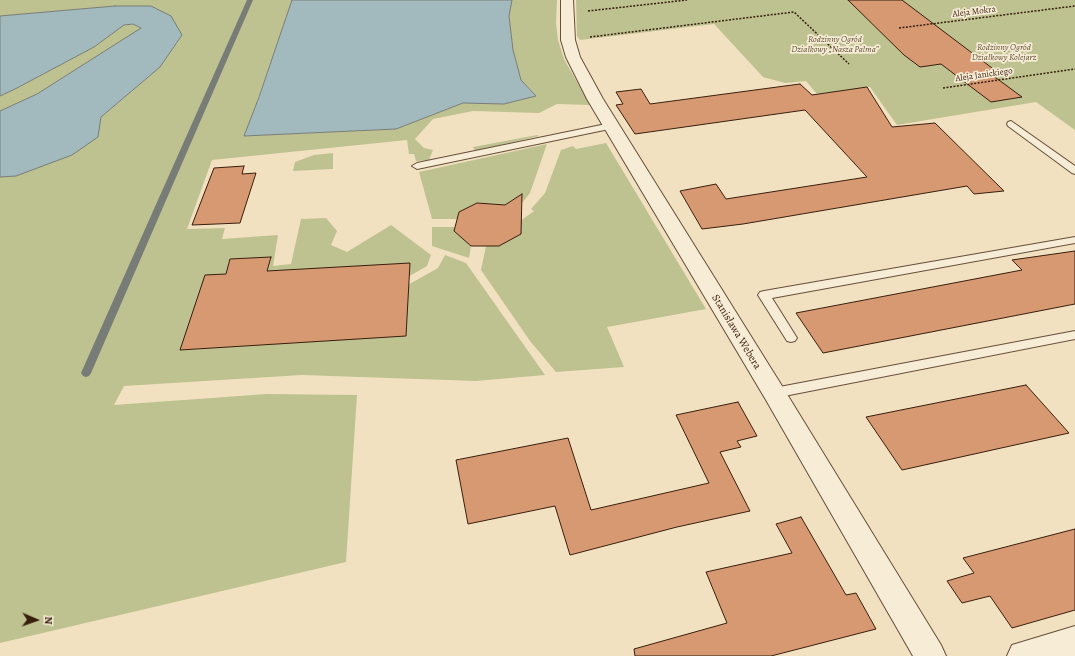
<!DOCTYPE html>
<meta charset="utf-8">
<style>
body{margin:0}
#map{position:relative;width:1075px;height:656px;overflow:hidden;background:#f2e1c0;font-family:Alegreya,serif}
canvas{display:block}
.north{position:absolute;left:16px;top:600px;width:40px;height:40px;-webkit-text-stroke:3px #f7ecd6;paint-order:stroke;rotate:92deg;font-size:11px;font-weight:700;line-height:16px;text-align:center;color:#381e0d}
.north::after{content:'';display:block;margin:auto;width:14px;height:18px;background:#381e0d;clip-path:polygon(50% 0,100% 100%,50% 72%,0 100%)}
</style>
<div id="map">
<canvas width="1075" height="656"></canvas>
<div class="north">N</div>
</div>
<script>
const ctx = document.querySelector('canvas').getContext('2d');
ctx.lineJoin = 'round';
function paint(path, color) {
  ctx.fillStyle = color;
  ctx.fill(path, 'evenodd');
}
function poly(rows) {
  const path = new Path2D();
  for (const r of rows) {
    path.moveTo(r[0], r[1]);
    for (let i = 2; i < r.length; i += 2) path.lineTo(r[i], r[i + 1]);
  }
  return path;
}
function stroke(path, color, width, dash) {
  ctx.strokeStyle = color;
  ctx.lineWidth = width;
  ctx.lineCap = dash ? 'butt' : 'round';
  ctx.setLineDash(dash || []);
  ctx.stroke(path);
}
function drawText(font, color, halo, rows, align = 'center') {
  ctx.font = font + ' Alegreya,serif';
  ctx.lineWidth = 3.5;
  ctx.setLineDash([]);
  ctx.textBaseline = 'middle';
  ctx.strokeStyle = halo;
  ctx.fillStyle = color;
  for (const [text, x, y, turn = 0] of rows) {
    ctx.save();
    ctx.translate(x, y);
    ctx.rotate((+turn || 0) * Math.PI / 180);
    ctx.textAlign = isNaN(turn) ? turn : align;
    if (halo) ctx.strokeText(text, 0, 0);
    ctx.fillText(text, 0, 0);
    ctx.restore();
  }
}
const green = poly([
 [0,0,292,0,245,136,396,129,463,103,504,104,536,96,521,80,513,50,509,16,512,0,557,0,556,23,558,40,564,59,590,105,557,104,539,113,473,111,433,119,415,139,424,148,433,150,429,160,416,161,414,154,409,154,407,140,212,160,187,229,225,228,222,239,278,235,273,266,291,264,301,219,326,218,337,231,331,245,347,252,391,225,431,255,427,266,366,301,372,305,438,268,445,255,466,263,545,375,476,381,302,375,124,386,114,405,267,394,357,395,346,562,0,643,0,177,16,176,101,117,160,67,182,35,115,6,0,16],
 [576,0,1075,0,1075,130,1036,102,897,125,870,87,817,94,806,81,785,83,763,77,714,24,580,40,577,36],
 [133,24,142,28,37,94,0,111,0,96,17,88,94,47,124,25],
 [537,135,539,136,475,151,473,147],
 [606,143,706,309,607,327,624,367,556,372,530,341,481,270,486,246,534,211,531,209,545,193,561,150,573,146,576,149],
 [547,144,530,193,522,203,514,199,505,205,477,203,459,212,458,219,432,219,419,172],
 [333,153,333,169,293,171,295,162,314,155],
 [432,227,455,227,455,231,471,246,469,258,432,246]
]);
const water = poly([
 [292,0,512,0,509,16,513,50,521,80,536,96,504,104,463,103,396,129,244,136,259,97,292,0],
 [115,6,151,6,171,16,182,35,160,67,101,117,98,137,72,155,16,176,0,177,0,111,37,94,141,28,133,24,124,25,94,47,17,88,0,96,0,16,115,6]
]);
const stream = poly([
 [247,0,253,0,91,373,89,376,86,377,83,376,81,373,247,0]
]);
const building = poly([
 [848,0,902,0,996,71,988,72,1022,97,991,102,941,64,920,67,904,55,848,0],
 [800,84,812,95,867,87,892,127,935,123,1004,191,974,194,967,186,743,224,702,229,680,191,716,184,726,199,867,177,805,110,635,134,616,105,623,104,616,92,641,89,650,104,800,84],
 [244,166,242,174,256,173,240,223,192,225,214,168,244,166],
 [522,194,521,234,499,246,471,246,454,231,459,212,477,203,505,205,522,194],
 [1075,251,1075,304,823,353,796,313,1022,270,1012,260,1075,251],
 [271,257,267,271,410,263,406,336,180,350,205,275,226,274,230,259,271,257],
 [1026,385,1069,433,902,470,866,417,1026,385],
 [738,402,757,436,737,441,741,447,720,452,750,511,677,527,570,555,555,506,468,524,456,460,568,438,591,510,709,483,676,415,738,402],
 [801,517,846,595,856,593,876,629,771,656,635,656,634,649,727,623,706,572,792,553,776,524,801,517],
 [1075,529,1075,610,1012,628,990,596,962,603,947,581,974,573,963,558,1075,529]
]);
const path = poly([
 [588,11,687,0],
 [899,28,1075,6],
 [590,37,794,12,849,64],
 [943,88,1075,69]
]);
const lane = poly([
 [1011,121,1075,166,1075,174,1072,173,1008,126,1007,124,1008,122,1011,121],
 [611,123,614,124,615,126,614,128,417,169,412,166,417,163,611,123],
 [1075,237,1075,243,772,298,797,338,795,341,791,342,787,341,758,295,760,292,764,291,1075,237],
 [1075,331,1075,339,774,398,769,397,768,393,769,389,774,388,1075,331]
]);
const street = poly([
 [561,0,573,0,575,40,580,57,603,99,782,386,941,645,946,656,913,656,766,400,587,99,566,57,561,40,561,0],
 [1075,626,1075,656,1007,656,1012,645,1075,626]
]);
const farStreetnames = [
 ["Aleja Mokra",974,12,-7],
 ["Aleja Janickiego",984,75,-8]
];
const farParknames = [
 ["Rodzinny Ogród",835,40],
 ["Działkowy „Nasza Palma”",835,50],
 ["Rodzinny Ogród",1004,48],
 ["Działkowy Kolejarz",1004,58]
];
const streetNames = [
 ["Stanisława Webera",736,332,59]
];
paint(green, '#bec290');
paint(water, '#a2babe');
stroke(water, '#787c77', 1);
paint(stream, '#787c77');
paint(building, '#d79972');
stroke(building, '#381e0d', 1);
stroke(lane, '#664f3a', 2);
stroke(street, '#664f3a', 2);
stroke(path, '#381e0d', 1.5, [2, 1.5]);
paint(lane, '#f7ecd6');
paint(street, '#f7ecd6');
drawText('9px', '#381e0d', '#f7ecd6', farStreetnames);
drawText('italic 9px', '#604f34', '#f7ecd6', farParknames);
drawText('11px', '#381e0d', '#f7ecd6', streetNames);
</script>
